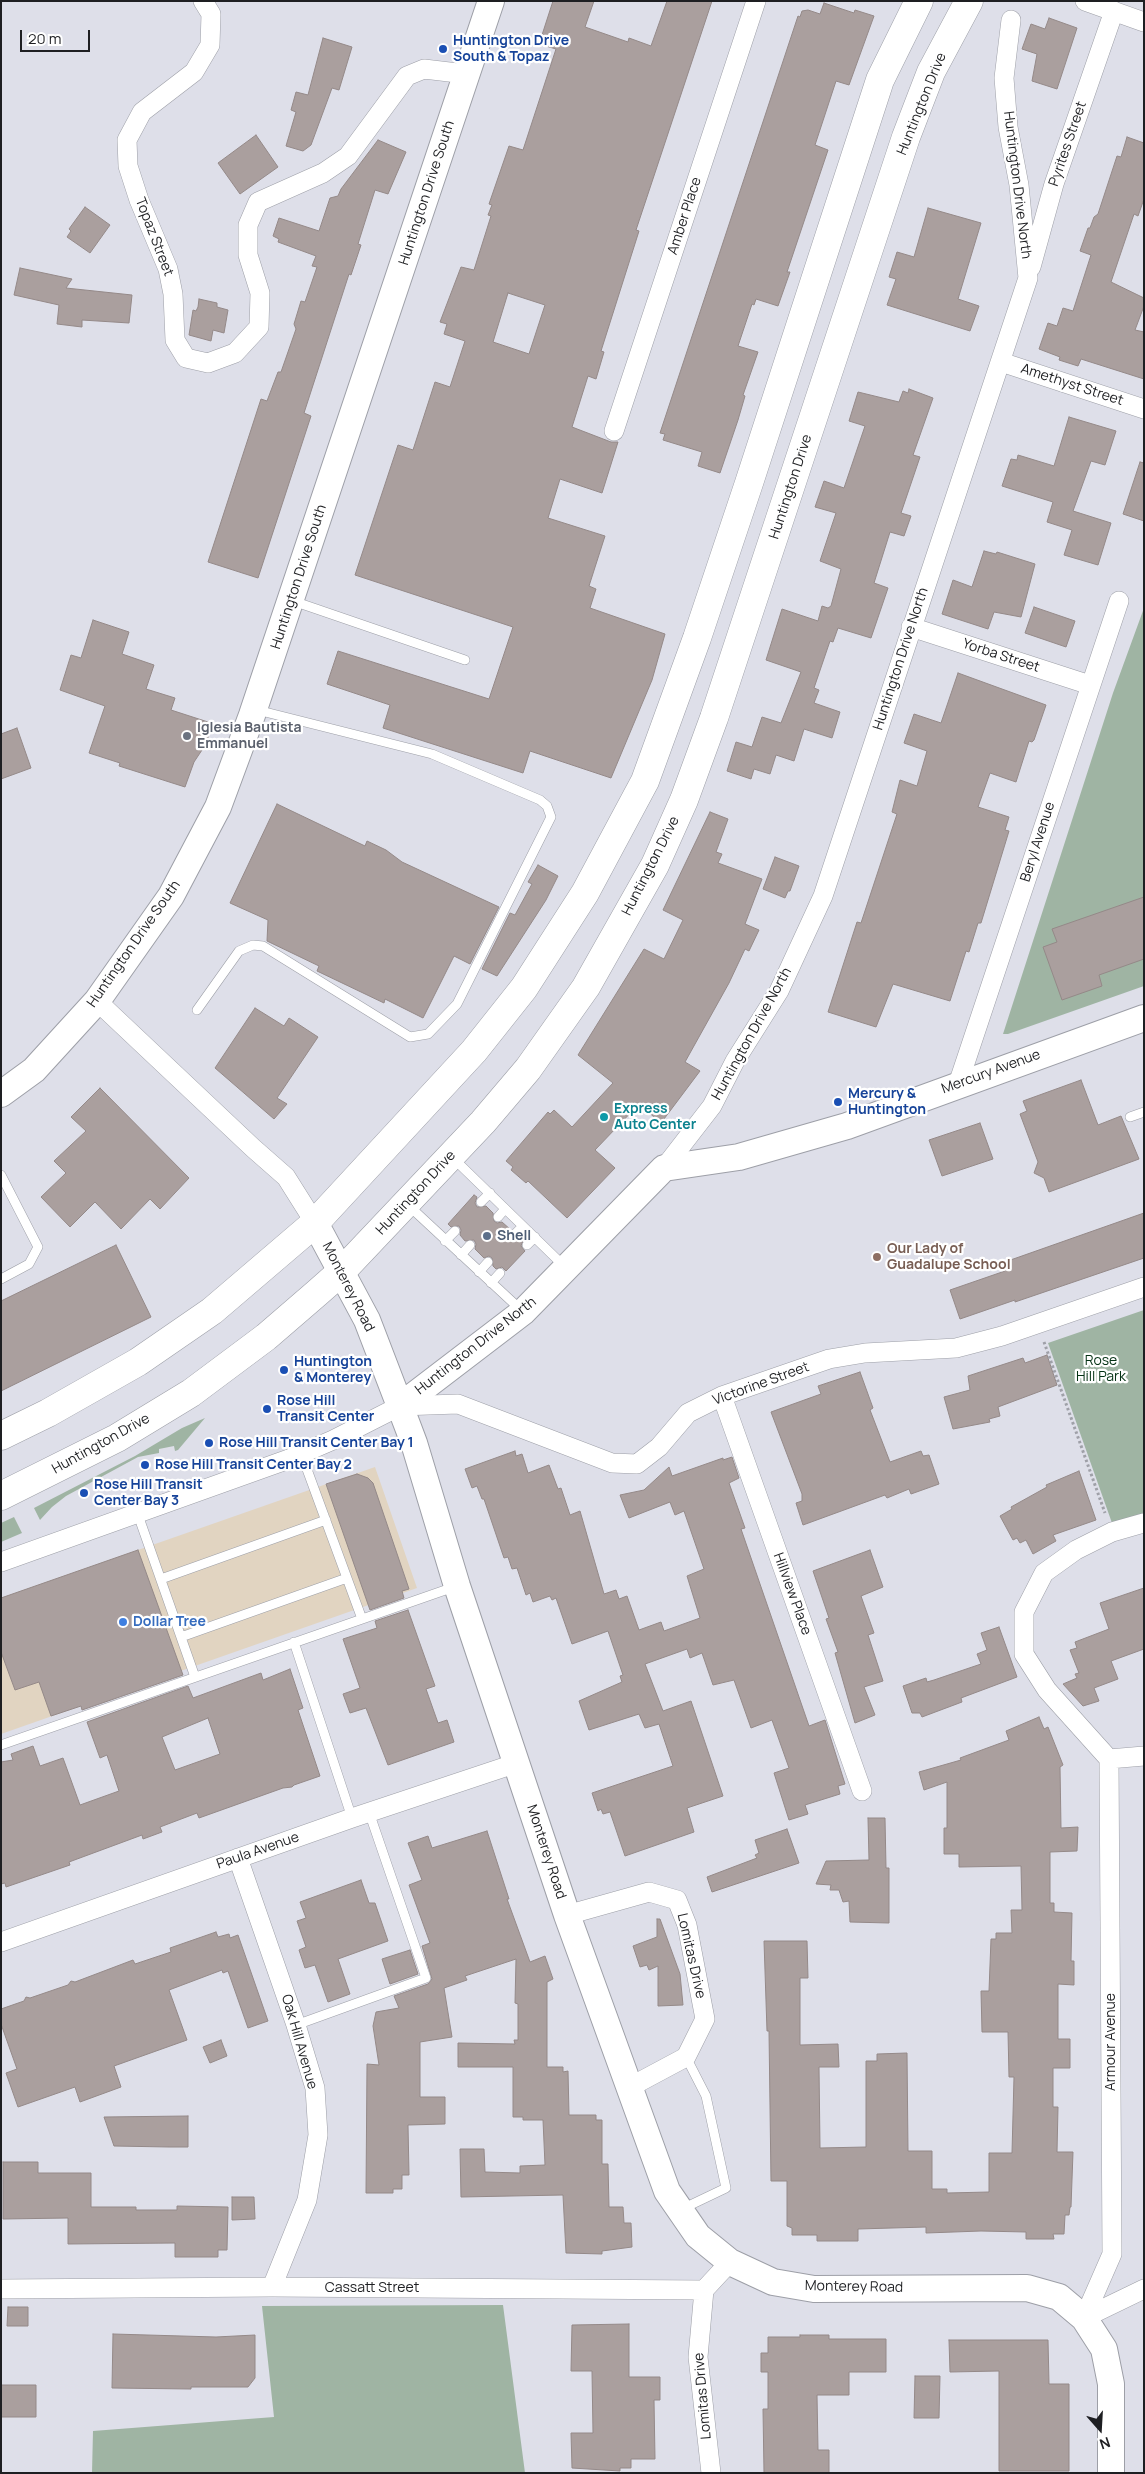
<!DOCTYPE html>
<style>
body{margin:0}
#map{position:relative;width:1145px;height:2474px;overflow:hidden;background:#dedfe9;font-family:Manrope,sans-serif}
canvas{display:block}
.frame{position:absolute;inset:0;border:2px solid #1e1f22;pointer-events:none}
.north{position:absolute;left:1075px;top:2404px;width:50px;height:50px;-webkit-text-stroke:4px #fff;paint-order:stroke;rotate:161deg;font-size:14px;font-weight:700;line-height:20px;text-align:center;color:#1e1f22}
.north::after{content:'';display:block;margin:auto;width:18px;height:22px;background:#1e1f22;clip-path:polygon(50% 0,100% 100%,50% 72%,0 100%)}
.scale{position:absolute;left:20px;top:30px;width:70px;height:22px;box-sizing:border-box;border:2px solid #1e1f22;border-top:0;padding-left:6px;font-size:15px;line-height:18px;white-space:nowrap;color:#1e1f22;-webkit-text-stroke:4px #fff;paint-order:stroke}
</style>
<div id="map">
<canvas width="1145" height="2474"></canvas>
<div class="frame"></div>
<div class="north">N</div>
<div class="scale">20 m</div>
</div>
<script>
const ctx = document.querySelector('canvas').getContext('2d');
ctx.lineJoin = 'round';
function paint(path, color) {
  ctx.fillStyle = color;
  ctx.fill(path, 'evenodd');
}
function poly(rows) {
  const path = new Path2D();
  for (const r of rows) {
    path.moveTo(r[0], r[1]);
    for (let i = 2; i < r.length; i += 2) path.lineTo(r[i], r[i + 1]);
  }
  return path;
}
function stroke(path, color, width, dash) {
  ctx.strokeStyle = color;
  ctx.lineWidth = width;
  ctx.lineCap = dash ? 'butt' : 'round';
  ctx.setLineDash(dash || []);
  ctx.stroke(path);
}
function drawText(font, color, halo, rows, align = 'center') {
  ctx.font = font + ' Manrope,sans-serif';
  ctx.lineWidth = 4.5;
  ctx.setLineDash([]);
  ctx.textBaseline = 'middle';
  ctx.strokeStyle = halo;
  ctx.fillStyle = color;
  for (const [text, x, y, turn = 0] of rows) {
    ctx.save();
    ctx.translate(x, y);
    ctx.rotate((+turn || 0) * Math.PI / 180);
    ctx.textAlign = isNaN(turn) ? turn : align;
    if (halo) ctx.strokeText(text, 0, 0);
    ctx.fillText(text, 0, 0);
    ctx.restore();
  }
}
const commercial = poly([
 [375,1467,417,1588,1,1734,1,1598]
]);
const green = poly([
 [1144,608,1144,986,1008,1034,1003,1034,1113,693],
 [1144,1310,1144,1513,1112,1523,1048,1343],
 [205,1418,178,1450,175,1451,174,1446,159,1449,159,1453,138,1457,66,1496,52,1507,40,1520,34,1508,135,1456,182,1428],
 [14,1517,22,1533,1,1542,1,1523],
 [503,2305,525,2473,92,2473,93,2431,274,2417,262,2306]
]);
const building = poly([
 [553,1,594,1,585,27,628,42,629,38,651,46,667,1,712,1,636,230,639,231,601,351,604,352,596,379,588,376,572,427,611,442,618,442,602,493,560,479,548,518,605,536,589,586,596,589,590,608,665,634,652,680,611,778,530,751,523,773,383,728,390,705,327,684,338,651,489,699,513,627,355,575,398,445,413,450,435,382,450,387,465,341,444,334,447,324,440,322,461,267,474,270,491,216,488,215,492,205,489,204,509,146,523,150,556,49,546,46,549,37,542,35,553,1],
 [508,293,545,305,529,354,493,342,508,293],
 [824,3,854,13,855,10,874,16,849,85,836,81,815,145,828,150,787,272,790,272,778,306,756,299,754,305,752,304,738,346,758,352,743,395,745,396,738,420,720,473,698,466,702,452,663,440,665,434,660,433,798,16,800,17,802,11,808,10,820,14,824,3],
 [1049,18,1077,28,1057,89,1032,81,1037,54,1022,49,1031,24,1045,29,1049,18],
 [323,38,352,47,339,90,332,88,311,145,303,151,286,146,296,112,291,110,296,92,308,95,323,38],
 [256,135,278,167,240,194,218,163,256,135],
 [1127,137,1144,143,1144,199,1138,216,1134,214,1111,282,1144,298,1144,306,1135,330,1144,332,1144,379,1081,359,1078,366,1059,360,1060,357,1039,349,1048,323,1057,326,1063,308,1073,311,1091,255,1080,251,1088,228,1090,228,1094,217,1098,214,1117,156,1121,157,1127,137],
 [378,140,406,152,388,194,375,190,358,244,361,245,351,275,349,274,304,413,311,416,258,578,208,562,261,399,267,401,278,372,281,372,296,329,294,324,301,301,305,302,317,267,312,266,316,256,278,242,279,239,273,236,279,218,319,231,330,198,338,196,341,189,378,140],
 [85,207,110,225,90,253,67,237,71,231,69,229,85,207],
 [928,208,981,223,958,299,979,306,970,331,887,305,896,279,889,277,897,252,914,257,928,208],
 [20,268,72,279,66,288,132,295,129,323,82,320,82,327,57,324,59,305,14,295,20,268],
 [199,299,217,303,217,307,228,310,224,333,213,330,211,341,189,335,193,310,196,311,198,307,199,299],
 [909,389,933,398,913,455,920,457,901,513,911,516,904,536,890,532,874,583,888,588,871,638,838,628,833,642,830,641,814,688,819,690,814,703,840,712,832,738,804,729,794,761,776,755,770,774,754,769,751,779,727,771,736,742,752,747,762,717,781,723,801,672,766,660,782,609,818,621,822,606,828,608,831,606,841,569,820,561,836,513,815,507,824,481,844,488,865,426,849,421,858,392,899,402,903,391,908,393,909,389],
 [1069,417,1116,431,1105,465,1091,461,1073,511,1111,523,1098,565,1064,555,1072,530,1047,522,1053,502,1002,486,1011,459,1017,460,1018,455,1054,466,1069,417],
 [1140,462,1144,463,1144,521,1123,514,1140,462],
 [984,551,996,554,997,552,1035,564,1021,617,994,612,988,629,942,614,953,580,972,587,984,551],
 [1034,607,1075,621,1066,647,1025,633,1034,607],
 [93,620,129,632,122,654,154,665,146,689,175,698,171,710,208,722,208,741,194,762,185,787,119,766,120,763,89,753,105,706,60,690,71,655,81,658,93,620],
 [958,673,1046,705,1034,740,1032,742,1029,741,1016,782,990,773,978,807,1009,817,1005,830,1009,831,981,923,978,923,969,952,966,951,950,1001,893,984,876,1027,828,1012,857,922,861,923,897,814,892,812,900,780,917,786,927,751,904,743,914,714,941,723,958,673],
 [17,728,31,768,1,779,1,734,17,728],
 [277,804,365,846,367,841,386,850,402,862,499,907,470,964,454,956,423,1018,385,999,384,1003,317,971,319,966,267,941,268,920,230,903,277,804],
 [710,812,728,819,716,852,722,854,718,863,762,879,745,924,759,930,749,951,745,949,729,983,685,1062,700,1071,661,1123,639,1104,595,1150,615,1168,567,1218,528,1181,526,1183,511,1170,513,1167,506,1161,548,1112,550,1114,554,1110,572,1127,613,1083,578,1055,644,949,664,959,683,920,663,910,710,812],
 [775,857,799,866,790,891,788,891,785,898,763,889,775,857],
 [538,865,558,876,546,900,497,976,482,969,510,913,515,915,532,884,528,882,538,865],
 [1144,897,1144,959,1099,975,1102,986,1062,1000,1043,947,1057,942,1052,929,1144,897],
 [255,1008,284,1026,289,1018,318,1037,277,1098,287,1104,274,1119,215,1068,255,1008],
 [1081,1080,1098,1125,1121,1116,1139,1159,1049,1192,1044,1178,1034,1173,1038,1162,1020,1114,1027,1111,1023,1101,1081,1080],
 [100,1088,189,1178,160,1209,150,1199,121,1229,95,1202,70,1227,41,1197,66,1173,54,1161,86,1131,71,1117,100,1088],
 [980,1123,993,1159,942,1176,929,1140,980,1123],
 [474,1195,477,1197,475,1203,477,1207,486,1206,493,1213,494,1221,497,1223,502,1222,511,1230,509,1235,511,1239,516,1240,520,1238,523,1241,521,1246,525,1251,506,1271,502,1267,496,1269,493,1266,492,1258,489,1256,484,1258,475,1249,476,1244,474,1240,465,1241,460,1235,461,1230,459,1226,451,1227,448,1224,474,1195],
 [1144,1213,1144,1258,1015,1302,1015,1300,960,1319,950,1290,1005,1271,1002,1263,1144,1213],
 [116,1245,151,1317,1,1391,1,1301,116,1245],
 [1047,1355,1057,1385,998,1407,1000,1416,989,1419,990,1422,953,1429,944,1397,970,1390,968,1376,1023,1358,1025,1363,1047,1355],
 [860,1372,873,1408,870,1410,890,1462,921,1451,923,1456,929,1455,939,1484,911,1494,909,1489,887,1498,885,1495,803,1525,796,1503,802,1501,802,1494,771,1412,821,1394,818,1386,860,1372],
 [515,1451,516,1456,522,1454,528,1473,549,1465,558,1489,561,1488,570,1515,580,1511,604,1594,616,1590,619,1599,627,1596,639,1630,661,1622,664,1631,700,1618,687,1576,704,1569,684,1511,675,1515,670,1502,629,1518,620,1495,644,1490,669,1467,672,1476,723,1458,723,1460,732,1457,739,1478,729,1483,745,1528,741,1529,809,1726,825,1720,845,1784,838,1786,840,1794,805,1805,808,1814,789,1820,774,1773,789,1768,772,1720,751,1728,734,1680,713,1685,702,1653,690,1658,687,1649,645,1664,663,1711,691,1701,723,1796,687,1808,694,1832,625,1856,610,1812,603,1814,601,1809,598,1811,592,1793,673,1766,659,1724,645,1728,639,1714,589,1730,579,1701,622,1682,620,1676,623,1675,608,1631,572,1644,556,1598,552,1600,550,1596,533,1602,530,1593,526,1595,517,1568,512,1569,508,1557,504,1558,484,1499,482,1499,477,1486,472,1488,465,1469,515,1451],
 [1079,1471,1096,1520,1053,1535,1056,1541,1033,1554,1026,1540,1020,1543,1017,1538,1013,1540,1000,1516,1012,1509,1011,1507,1047,1487,1046,1485,1079,1471],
 [357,1474,368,1478,373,1483,409,1589,402,1591,404,1598,370,1610,326,1484,357,1474],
 [138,1550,183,1675,82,1710,81,1706,51,1716,39,1682,15,1690,1,1652,1,1598,138,1550],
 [870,1550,883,1587,861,1596,874,1633,868,1635,883,1681,864,1687,875,1715,855,1723,835,1653,838,1652,826,1619,829,1618,813,1571,870,1550],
 [1144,1588,1144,1649,1111,1661,1118,1679,1094,1688,1099,1701,1083,1706,1063,1684,1077,1678,1075,1674,1079,1673,1070,1650,1077,1648,1075,1642,1109,1629,1100,1603,1144,1588],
 [408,1610,435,1686,426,1689,438,1723,447,1720,454,1742,388,1765,366,1708,350,1713,343,1694,360,1688,343,1639,377,1628,375,1621,408,1610],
 [999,1627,1017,1677,961,1698,962,1702,922,1717,920,1713,912,1713,903,1686,926,1678,927,1682,934,1680,981,1664,977,1654,987,1650,981,1633,999,1627],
 [290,1669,303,1708,298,1710,320,1776,294,1785,292,1787,283,1788,199,1818,197,1813,160,1827,162,1832,143,1839,142,1835,69,1862,70,1865,6,1887,5,1883,1,1884,1,1762,13,1760,11,1754,33,1746,40,1766,63,1758,80,1805,119,1791,107,1755,100,1758,87,1722,188,1686,193,1698,261,1673,263,1680,290,1669],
 [208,1718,220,1754,175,1770,162,1737,208,1718],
 [1039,1717,1044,1729,1048,1727,1063,1765,1060,1767,1061,1828,1078,1827,1077,1851,1050,1852,1050,1903,1054,1903,1054,1912,1072,1913,1071,1961,1074,1961,1074,1985,1058,1984,1058,2039,1070,2039,1070,2068,1053,2068,1053,2107,1058,2107,1057,2152,1073,2152,1071,2207,1070,2207,1069,2215,1065,2215,1064,2234,1053,2234,1054,2239,1026,2239,1026,2232,981,2231,926,2233,926,2227,858,2229,858,2241,817,2241,817,2235,792,2235,792,2228,787,2226,787,2181,771,2181,769,2031,767,2031,764,1941,807,1941,808,1978,800,1978,800,2045,838,2044,839,2067,819,2067,820,2148,866,2147,866,2061,877,2061,877,2054,907,2053,908,2151,932,2151,932,2189,947,2189,947,2193,989,2192,989,2153,1012,2153,1014,2077,1009,2077,1008,2032,982,2032,981,1991,989,1991,991,1939,996,1939,996,1933,1012,1933,1011,1910,1022,1910,1021,1866,959,1867,959,1854,944,1854,944,1828,947,1828,947,1782,924,1790,919,1772,961,1760,960,1758,1009,1740,1006,1731,1039,1717],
 [868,1818,885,1818,886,1868,889,1868,889,1923,850,1922,849,1901,843,1902,839,1890,830,1890,831,1885,816,1884,826,1861,869,1860,868,1818],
 [787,1829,799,1863,712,1892,707,1877,757,1858,755,1855,759,1853,755,1840,787,1829],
 [487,1831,509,1899,507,1899,530,1962,545,1956,553,1979,547,1982,547,2067,563,2067,563,2072,568,2071,569,2115,596,2115,596,2120,602,2120,602,2164,608,2164,609,2207,623,2207,624,2223,631,2223,632,2247,602,2251,602,2254,566,2253,563,2195,461,2197,460,2149,484,2149,485,2172,520,2173,520,2166,545,2165,543,2120,523,2120,523,2117,513,2117,513,2067,458,2067,458,2043,515,2044,514,2040,518,2040,518,2004,515,2003,516,1959,465,1976,467,1980,444,1988,452,2037,420,2042,420,2097,445,2097,445,2124,408,2125,409,2175,402,2175,402,2189,393,2189,393,2193,366,2193,367,2064,379,2065,373,2026,376,2012,399,2008,394,1996,428,1984,432,1979,422,1946,430,1943,409,1885,422,1880,408,1843,428,1836,432,1848,487,1831],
 [361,1880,369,1903,375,1903,388,1941,338,1959,350,1994,328,2002,315,1965,305,1968,299,1950,306,1947,297,1921,306,1918,300,1902,361,1880],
 [657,1919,660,1919,680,1974,683,2005,658,2006,658,1966,649,1970,647,1965,640,1967,633,1946,657,1937,657,1919],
 [216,1932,218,1937,229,1934,230,1938,238,1935,268,2021,248,2028,228,1971,223,1973,222,1970,169,1990,187,2040,114,2066,121,2087,80,2102,75,2087,18,2107,6,2073,17,2069,1,2024,1,2009,24,2001,26,1997,30,1998,68,1985,71,1981,75,1982,133,1960,135,1964,171,1952,170,1948,216,1932],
 [410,1950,418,1974,390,1984,382,1959,410,1950],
 [221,2040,227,2056,210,2063,203,2047,221,2040],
 [188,2116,188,2147,169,2147,114,2146,104,2117,188,2116],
 [3,2162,38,2162,38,2173,91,2173,91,2207,136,2207,136,2210,177,2210,177,2206,228,2207,227,2250,218,2250,218,2257,175,2257,175,2243,68,2244,68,2218,3,2219,3,2162],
 [232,2197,254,2197,255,2219,232,2220,232,2197],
 [8,2307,28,2307,28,2326,7,2326,8,2307],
 [629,2324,629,2377,660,2377,660,2400,654,2400,655,2459,631,2459,631,2468,620,2468,620,2471,572,2468,571,2433,593,2433,592,2371,571,2371,572,2325,629,2324],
 [113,2334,216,2337,255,2335,255,2378,248,2387,191,2387,191,2389,112,2388,113,2334],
 [800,2335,829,2335,829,2339,886,2339,886,2372,849,2372,849,2395,817,2395,818,2450,829,2450,829,2473,764,2473,763,2409,768,2409,768,2372,761,2372,761,2353,768,2353,768,2337,800,2337,800,2335],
 [949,2340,1048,2340,1049,2384,1069,2384,1069,2471,999,2471,999,2371,950,2372,949,2340],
 [915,2376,940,2376,939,2418,914,2418,915,2376],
 [1,2385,36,2385,36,2417,1,2417,1,2385]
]);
const path = poly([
 [1044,1342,1105,1513]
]);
const lane = poly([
 [293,601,465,660],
 [197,1010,239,951,253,945,263,946,410,1037,428,1034,457,1004,551,817,547,806,540,800,432,754,257,710],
 [1130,1117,1144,1112],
 [453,1158,565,1267],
 [1,1175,38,1247,29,1264,1,1279],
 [481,1202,490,1193],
 [408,1205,521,1310],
 [498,1217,505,1209],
 [515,1234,523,1226],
 [445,1241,455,1231],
 [527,1245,535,1237],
 [461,1255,470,1245],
 [479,1272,488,1262],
 [491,1283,500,1273],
 [301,1453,362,1619],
 [137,1512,195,1677],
 [161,1579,326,1520],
 [181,1637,347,1578],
 [294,1642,352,1818],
 [1,1745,454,1587],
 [296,2025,426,1978,369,1812],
 [682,2209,726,2188,706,2096,686,2057]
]);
const street = poly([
 [203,1,211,14,210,45,194,72,142,112,127,140,128,166,139,200,168,269,173,294,175,340,186,358,208,363,235,353,259,327,260,293,248,255,248,225,258,202,323,173,348,156,407,76,424,69,466,74],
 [1085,1,1144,22],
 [1031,267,1054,184,1114,11],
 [1001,362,1144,409],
 [614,431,756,1],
 [911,627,1090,685],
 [97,1001,253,1148,286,1177,315,1223],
 [958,1084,1119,601],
 [664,1168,712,1106,735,1061,779,991,823,896,1028,278,1019,185,1008,127,1004,78,1011,20],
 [722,1396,862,1791],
 [1,1562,289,1459,333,1440,400,1406,458,1404,612,1463,637,1464,659,1447,688,1413,722,1396,829,1359,865,1353,956,1348,1002,1336,1144,1287],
 [1109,1759,1144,1756],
 [238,1858,296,2025,315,2088,318,2135,307,2200,272,2287],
 [567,1915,649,1892,677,1900,687,1925,705,2019,686,2057,628,2088],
 [1,1942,352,1818,517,1763],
 [1,2289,272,2287,704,2290,730,2262],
 [704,2290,698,2357,711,2473],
 [1084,2318,1112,2254,1109,1759,1047,1690,1024,1654,1024,1612,1044,1573,1076,1550,1112,1532,1144,1523],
 [1084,2318,1144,2289]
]);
const secondary = poly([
 [1,1094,34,1070,97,1001,171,896,218,807,252,715,491,1],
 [315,1223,367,1320,400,1406,414,1443,457,1586,567,1915,667,2191,698,2236,730,2262,773,2282,814,2289,1027,2288,1059,2297,1084,2318,1104,2349,1111,2384,1111,2473],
 [400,1406,523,1312,664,1168,739,1157,847,1126,1144,1018]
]);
const primary = poly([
 [1,1436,48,1413,138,1362,212,1311,315,1223,474,1051,524,988,585,893,645,781,697,638,749,483,880,80,919,1],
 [1,1496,117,1438,191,1393,266,1337,317,1293,342,1271,483,1122,528,1069,586,987,655,865,684,800,714,718,906,137,931,72,969,1]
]);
const markers = [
 [443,49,5,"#1a4fb4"],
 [187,736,5,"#6b7280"],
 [838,1102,5,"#1a4fb4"],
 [604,1117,5,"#0f9aa8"],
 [487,1236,5,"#5c6f8a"],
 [877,1257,5,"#8d6e63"],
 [284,1370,5,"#1a4fb4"],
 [267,1409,5,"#1a4fb4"],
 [209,1443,5,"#1a4fb4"],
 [145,1465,5,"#1a4fb4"],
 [84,1493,5,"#1a4fb4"],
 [123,1622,5,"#3f7fe0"]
];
const transitNames = [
 ["Huntington Drive",453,41],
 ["South & Topaz",453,57],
 ["Mercury &",848,1094],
 ["Huntington",848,1110],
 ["Huntington",294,1362],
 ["& Monterey",294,1378],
 ["Rose Hill",277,1401],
 ["Transit Center",277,1417],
 ["Rose Hill Transit Center Bay 1",219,1443],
 ["Rose Hill Transit Center Bay 2",155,1465],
 ["Rose Hill Transit",94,1485],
 ["Center Bay 3",94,1501]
];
const streetNames = [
 ["Huntington Drive",922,104,-68],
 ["Pyrites Street",1068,144,-71],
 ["Huntington Drive North",1017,185,83],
 ["Huntington Drive South",427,193,-72],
 ["Amber Place",685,216,-72],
 ["Topaz Street",154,237,69],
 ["Amethyst Street",1072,385,18],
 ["Huntington Drive",791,487,-72],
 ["Huntington Drive South",299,577,-72],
 ["Yorba Street",1001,656,18],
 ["Huntington Drive North",901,659,-72],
 ["Beryl Avenue",1038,842,-72],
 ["Huntington Drive",651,866,-63],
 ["Huntington Drive South",134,944,-55],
 ["Huntington Drive North",752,1034,-61],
 ["Mercury Avenue",991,1072,-20],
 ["Huntington Drive",416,1193,-47],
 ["Monterey Road",348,1287,63],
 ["Huntington Drive North",476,1346,-38],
 ["Victorine Street",761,1384,-20],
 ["Huntington Drive",101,1444,-29],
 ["Hillview Place",792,1594,70],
 ["Paula Avenue",258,1851,-19],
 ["Monterey Road",546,1852,72],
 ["Lomitas Drive",691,1956,77],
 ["Oak Hill Avenue",299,2042,74],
 ["Armour Avenue",1111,2042,-90],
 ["Monterey Road",854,2287,1],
 ["Cassatt Street",372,2288],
 ["Lomitas Drive",703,2396,-95]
];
const worshipNames = [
 ["Iglesia Bautista",197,728],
 ["Emmanuel",197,744]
];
const cultureNames = [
 ["Express",614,1109],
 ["Auto Center",614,1125]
];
const serviceNames = [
 ["Shell",497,1236]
];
const educationNames = [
 ["Our Lady of",887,1249],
 ["Guadalupe School",887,1265]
];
const parkNames = [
 ["Rose",1101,1361],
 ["Hill Park",1101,1377]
];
const shopNames = [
 ["Dollar Tree",133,1622]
];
paint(commercial, '#e1d4c1');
paint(green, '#9fb4a3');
paint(building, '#aa9f9e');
stroke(building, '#948988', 1);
stroke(lane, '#9d9fa7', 10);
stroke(street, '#9d9fa7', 20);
stroke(secondary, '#9d9fa7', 28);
stroke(primary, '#9d9fa7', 29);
stroke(path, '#9fa0a8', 3, [2.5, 2.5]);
stroke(lane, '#fff', 9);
stroke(street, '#fff', 19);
stroke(secondary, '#fff', 26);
stroke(primary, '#fff', 28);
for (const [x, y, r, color] of markers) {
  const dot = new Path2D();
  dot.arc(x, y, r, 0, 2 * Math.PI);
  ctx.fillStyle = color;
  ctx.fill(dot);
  stroke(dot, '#fff', 2);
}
drawText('bold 14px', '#164399', '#fff', transitNames, 'left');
drawText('14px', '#1e1f22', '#fff', streetNames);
drawText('bold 14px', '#5b616d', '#fff', worshipNames, 'left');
drawText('bold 14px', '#0d838f', '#fff', cultureNames, 'left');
drawText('bold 14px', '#4e5e75', '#fff', serviceNames, 'left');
drawText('bold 14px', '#785e54', '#fff', educationNames, 'left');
drawText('14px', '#043214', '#fff', parkNames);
drawText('bold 14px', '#366cbe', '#fff', shopNames, 'left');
</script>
